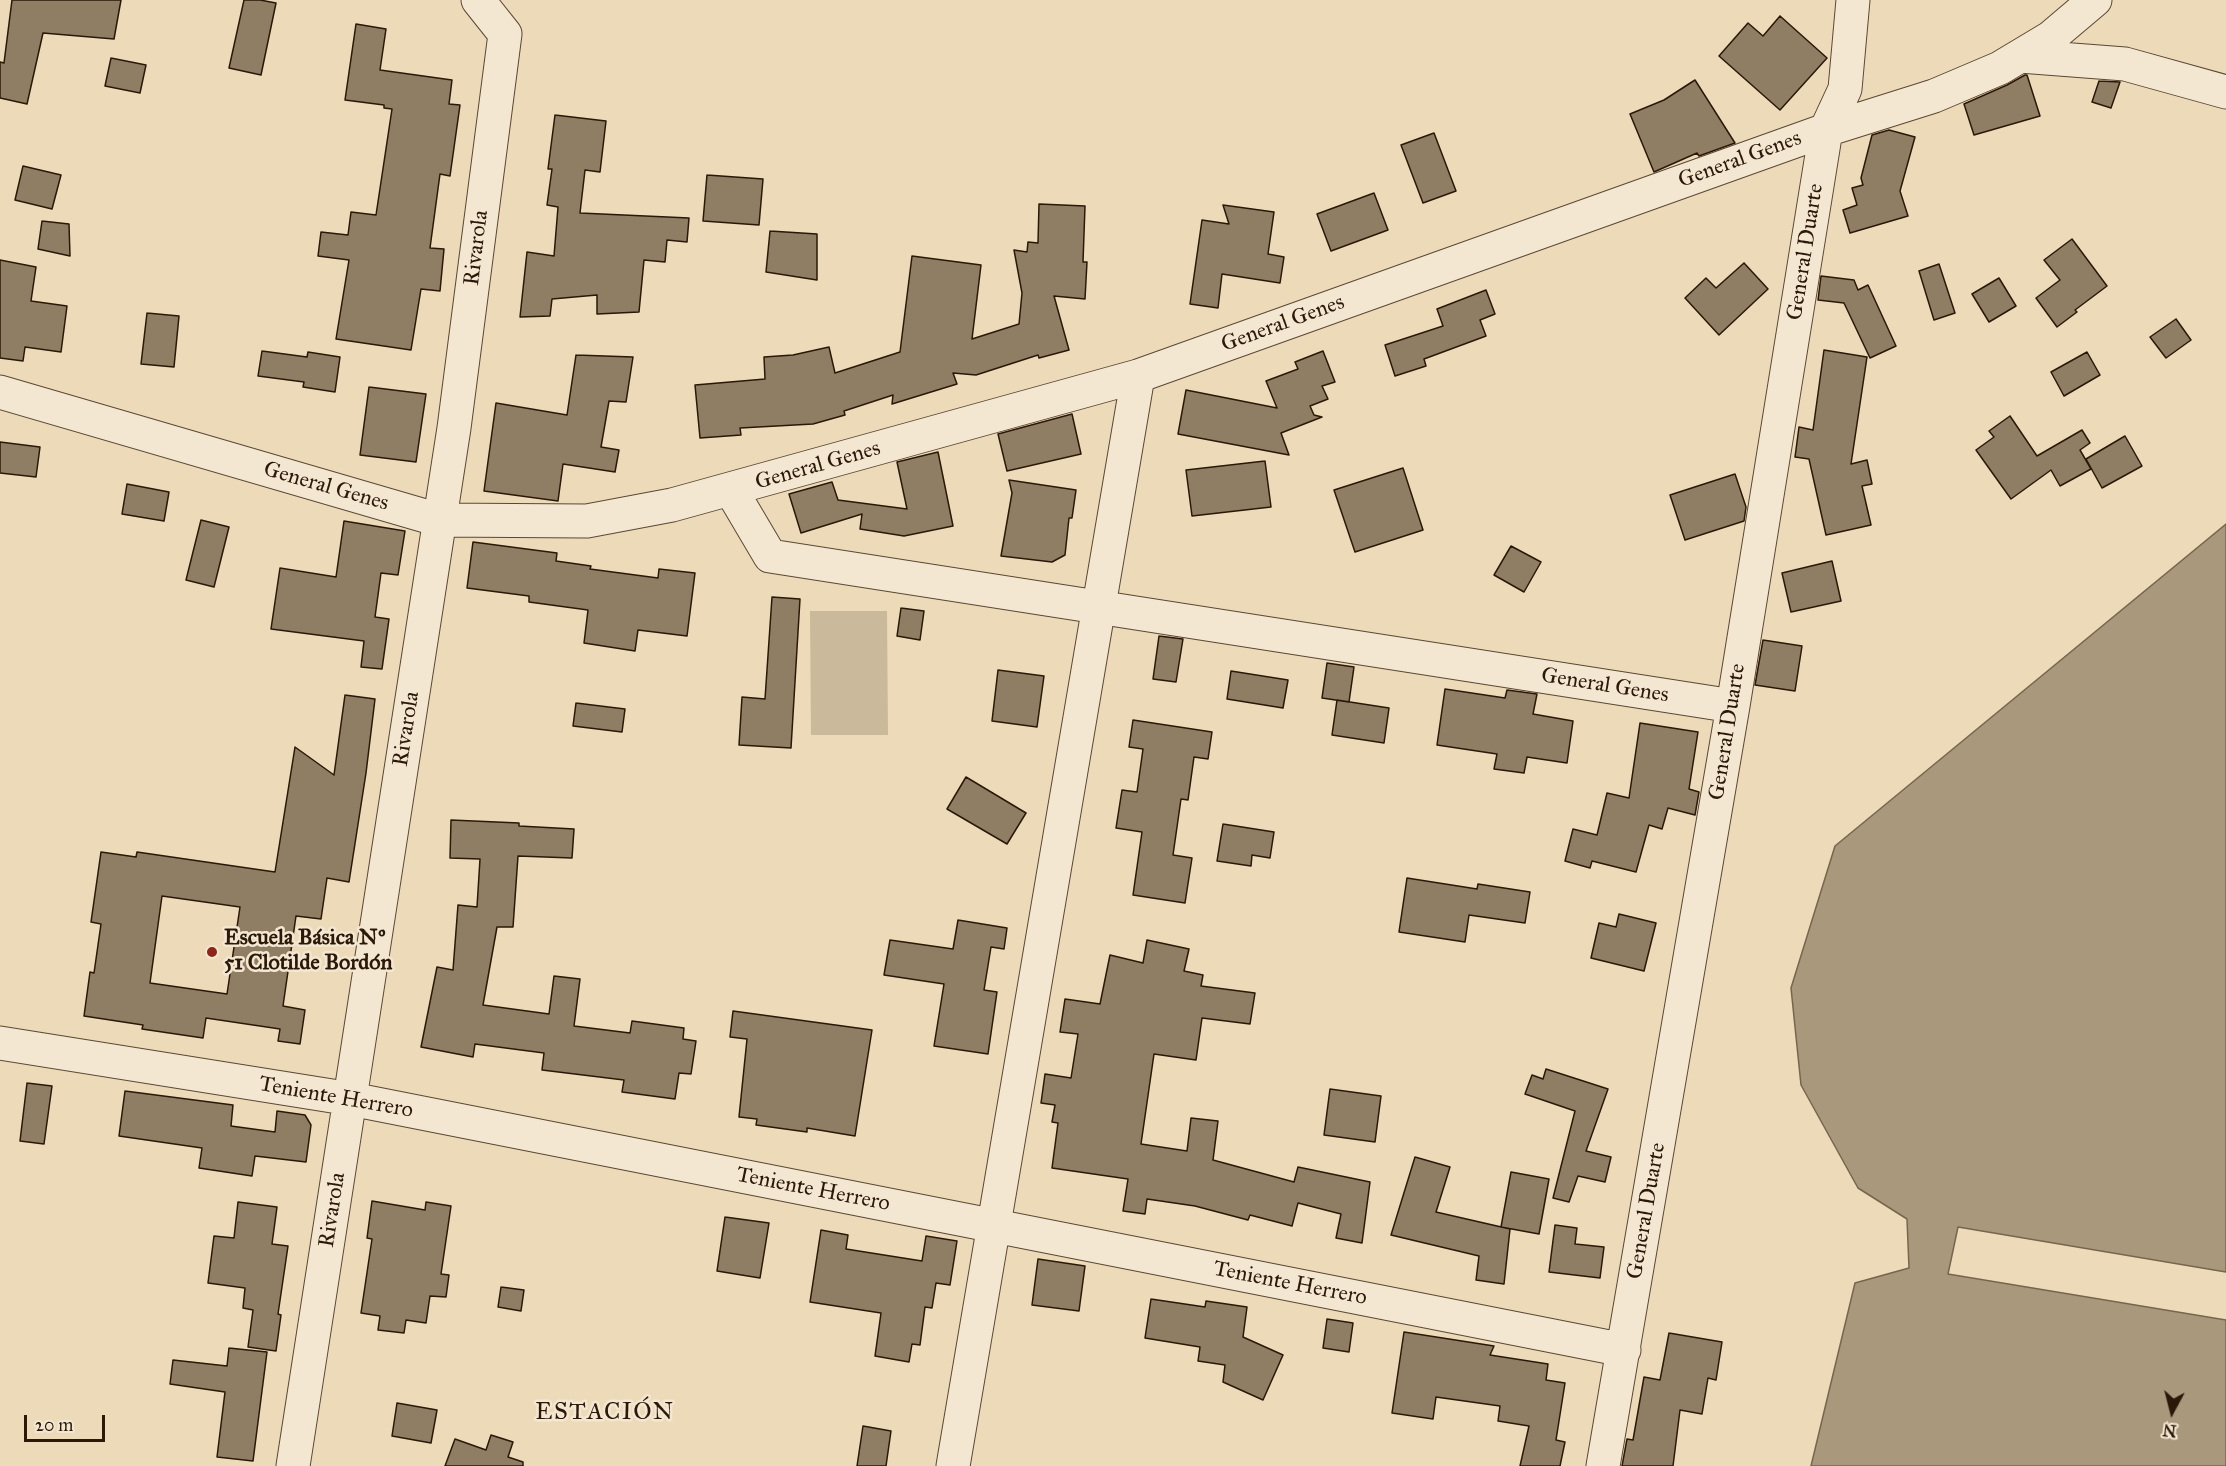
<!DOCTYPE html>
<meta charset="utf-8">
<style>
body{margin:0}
#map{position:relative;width:2226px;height:1466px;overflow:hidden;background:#ecdab9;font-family:"IM FELL Great Primer",serif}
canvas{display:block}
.north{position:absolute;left:2142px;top:1382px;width:60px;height:60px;-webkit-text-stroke:4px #f3e7d2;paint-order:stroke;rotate:187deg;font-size:16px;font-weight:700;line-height:24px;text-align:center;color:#2b1808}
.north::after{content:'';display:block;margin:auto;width:21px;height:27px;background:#2b1808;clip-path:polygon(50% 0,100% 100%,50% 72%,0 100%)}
.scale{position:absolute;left:24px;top:1415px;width:81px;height:27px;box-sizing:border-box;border:3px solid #2b1808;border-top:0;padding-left:8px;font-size:18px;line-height:21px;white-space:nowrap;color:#2b1808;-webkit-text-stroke:4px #f3e7d2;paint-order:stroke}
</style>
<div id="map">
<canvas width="2226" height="1466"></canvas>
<div class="north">N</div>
<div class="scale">20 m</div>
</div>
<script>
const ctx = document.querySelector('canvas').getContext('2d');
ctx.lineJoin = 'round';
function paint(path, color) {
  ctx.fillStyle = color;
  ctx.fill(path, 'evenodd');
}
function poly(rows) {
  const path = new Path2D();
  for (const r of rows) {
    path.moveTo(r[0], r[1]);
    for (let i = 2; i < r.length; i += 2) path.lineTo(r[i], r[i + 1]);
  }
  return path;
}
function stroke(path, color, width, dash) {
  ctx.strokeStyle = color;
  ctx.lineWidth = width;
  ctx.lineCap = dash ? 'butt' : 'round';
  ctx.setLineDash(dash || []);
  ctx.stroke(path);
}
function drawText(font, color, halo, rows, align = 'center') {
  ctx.font = font + ' "IM FELL Great Primer",serif';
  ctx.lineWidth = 5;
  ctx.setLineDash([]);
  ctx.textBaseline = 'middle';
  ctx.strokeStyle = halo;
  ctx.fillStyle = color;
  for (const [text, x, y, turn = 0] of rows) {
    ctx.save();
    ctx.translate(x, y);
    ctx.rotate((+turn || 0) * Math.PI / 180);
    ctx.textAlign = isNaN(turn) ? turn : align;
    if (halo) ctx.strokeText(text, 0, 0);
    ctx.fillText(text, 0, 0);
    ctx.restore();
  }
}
const green = poly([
 [810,611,887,611,888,735,811,735]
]);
const water = poly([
 [2226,524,2226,1272,1958,1227,1948,1274,2226,1320,2226,1466,1811,1466,1855,1283,1909,1268,1907,1219,1858,1188,1801,1085,1791,988,1835,846,2226,524]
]);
const building = poly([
 [12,0,121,0,114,39,43,33,27,104,0,98,0,62,4,63,12,0],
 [244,0,260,0,276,3,261,75,229,68,244,0],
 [1780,16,1827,58,1780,110,1719,56,1748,23,1763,36,1780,16],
 [356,24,386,29,380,70,452,80,449,104,460,105,450,176,440,174,430,248,444,249,440,291,421,289,411,350,336,339,349,260,318,256,321,232,348,235,351,212,376,215,392,109,384,108,384,105,345,100,356,24],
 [111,58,146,65,140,93,105,86,111,58],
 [2025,75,2027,75,2040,116,1974,135,1964,104,2007,85,2025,75],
 [1695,80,1735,143,1699,156,1697,153,1654,172,1630,114,1664,100,1695,80],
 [2099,81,2120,82,2111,108,2092,102,2099,81],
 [555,115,606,121,600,172,585,170,580,213,689,218,687,242,667,240,665,262,644,260,639,312,597,314,597,295,552,299,550,316,520,317,527,252,554,256,558,207,547,205,552,169,548,169,555,115],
 [1889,130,1915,137,1900,191,1908,216,1850,233,1843,210,1857,205,1852,188,1863,185,1861,178,1872,135,1889,130],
 [1434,133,1456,191,1423,203,1401,145,1434,133],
 [23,166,61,175,52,209,15,200,23,166],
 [707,175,763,179,759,225,703,221,707,175],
 [1374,193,1388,230,1331,251,1317,214,1374,193],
 [1039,204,1085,206,1083,262,1087,262,1085,299,1054,296,1069,350,1039,358,1038,355,976,375,953,373,957,384,892,404,893,395,844,411,845,415,813,424,740,428,741,435,700,438,695,385,765,379,764,357,793,355,829,347,835,373,900,352,912,256,981,265,972,339,1019,324,1022,293,1014,250,1027,252,1028,242,1038,243,1039,204],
 [1223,205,1274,212,1268,254,1284,257,1280,283,1222,274,1218,308,1190,304,1202,220,1229,224,1223,205],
 [42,221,69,224,70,256,38,249,42,221],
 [770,231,817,234,817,280,766,272,770,231],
 [2072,239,2107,286,2075,310,2077,312,2057,327,2036,298,2060,280,2044,260,2072,239],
 [0,260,36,267,31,301,67,306,61,352,25,347,23,361,0,358,0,260],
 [1744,263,1768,289,1719,335,1685,298,1706,278,1716,288,1744,263],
 [1939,264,1955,313,1934,320,1919,271,1939,264],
 [1821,276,1854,280,1858,290,1868,285,1896,346,1870,358,1844,303,1818,300,1821,276],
 [1999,278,2016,306,1989,322,1972,294,1999,278],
 [1486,290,1495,314,1480,320,1486,336,1424,359,1426,366,1395,376,1385,345,1443,326,1437,309,1486,290],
 [147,313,179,316,174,367,141,364,147,313],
 [2176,319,2191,340,2166,358,2150,337,2176,319],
 [1824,350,1867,357,1851,464,1867,460,1872,484,1862,486,1871,525,1826,535,1809,459,1795,457,1799,427,1813,430,1824,350],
 [262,351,307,357,308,352,340,357,335,392,303,387,304,382,258,376,262,351],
 [1323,351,1335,382,1322,386,1328,399,1310,406,1314,415,1322,417,1281,433,1289,455,1178,434,1186,390,1277,408,1266,381,1298,369,1295,362,1323,351],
 [2087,352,2100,375,2064,396,2051,372,2087,352],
 [576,355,633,357,626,402,609,401,601,447,619,450,615,472,563,464,558,501,484,491,496,403,567,415,576,355],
 [369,387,426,394,416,462,360,455,369,387],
 [1072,414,1081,454,1007,471,998,434,1072,414],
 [2010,416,2037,456,2082,430,2090,443,2080,450,2091,469,2060,486,2051,470,2011,499,1976,450,1994,437,1989,431,2010,416],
 [2125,436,2142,466,2102,488,2086,459,2125,436],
 [0,442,40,447,36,477,0,473,0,442],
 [938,452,953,526,904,536,860,529,862,514,801,533,789,494,832,482,838,500,907,509,897,462,938,452],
 [1265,461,1271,507,1192,516,1186,470,1265,461],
 [1403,468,1423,530,1355,552,1334,490,1403,468],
 [1735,474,1746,507,1744,521,1685,540,1670,495,1735,474],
 [1009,480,1076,490,1072,518,1069,518,1065,555,1052,562,1001,556,1012,493,1009,480],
 [127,484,169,492,164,521,122,514,127,484],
 [201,520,229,527,214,587,186,580,201,520],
 [344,521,405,531,398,575,381,573,375,617,389,619,382,669,361,667,364,641,271,629,280,568,336,577,344,521],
 [473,542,557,553,556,561,591,566,590,569,658,578,659,569,695,573,687,636,638,630,635,651,584,643,588,610,529,602,529,596,467,588,473,542],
 [1511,546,1541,562,1524,592,1494,575,1511,546],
 [1832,561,1841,601,1791,612,1782,573,1832,561],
 [772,597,800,599,791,748,739,745,742,697,765,699,772,597],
 [901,608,924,611,920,640,897,636,901,608],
 [1159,636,1183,639,1176,682,1153,679,1159,636],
 [1763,640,1802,646,1795,691,1755,685,1763,640],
 [1327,663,1354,667,1349,702,1322,698,1327,663],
 [998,670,1044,676,1037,727,992,721,998,670],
 [1231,671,1288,680,1283,708,1227,699,1231,671],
 [1445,689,1505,698,1507,690,1537,694,1533,714,1573,721,1567,763,1527,757,1524,773,1494,769,1497,754,1437,745,1445,689],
 [345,695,375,699,366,773,349,882,327,878,321,919,296,916,283,1006,305,1010,300,1044,278,1041,280,1029,206,1018,203,1038,142,1029,143,1025,84,1016,90,972,94,973,101,924,91,922,101,852,136,857,137,852,275,872,295,747,334,775,345,695],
 [162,896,240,907,227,994,150,983,162,896],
 [1337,700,1389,708,1384,743,1332,735,1337,700],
 [576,703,625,709,622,732,573,726,576,703],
 [1133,720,1212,732,1208,759,1194,757,1188,800,1181,799,1173,855,1192,858,1185,903,1133,895,1142,832,1116,828,1122,790,1137,792,1143,749,1129,747,1133,720],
 [1640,723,1698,732,1689,789,1699,792,1695,815,1668,808,1662,829,1649,825,1636,872,1592,861,1590,868,1565,861,1573,829,1597,835,1607,793,1629,798,1640,723],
 [966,777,1026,813,1007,844,947,809,966,777],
 [451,820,519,823,519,826,574,829,572,858,518,856,513,927,497,927,483,1005,549,1014,554,976,580,979,574,1026,630,1033,632,1021,684,1028,683,1039,696,1041,691,1074,679,1073,675,1099,622,1092,624,1080,542,1070,544,1053,475,1044,473,1057,421,1047,437,967,453,970,458,905,477,907,480,859,450,858,451,820],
 [1223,824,1274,832,1270,858,1252,855,1251,866,1217,861,1223,824],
 [1407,878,1477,889,1478,884,1530,892,1525,923,1469,915,1465,942,1399,932,1407,878],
 [1619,914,1656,923,1644,971,1591,958,1599,923,1616,927,1619,914],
 [958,920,1007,928,1004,949,991,947,984,990,997,992,988,1054,934,1046,944,984,884,975,890,940,953,949,958,920],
 [1147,940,1189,949,1184,971,1203,975,1201,986,1255,993,1250,1024,1202,1018,1196,1060,1154,1054,1141,1144,1187,1151,1191,1118,1218,1121,1213,1160,1294,1182,1298,1167,1370,1182,1362,1243,1336,1238,1341,1214,1298,1203,1292,1226,1250,1215,1248,1220,1195,1206,1147,1199,1145,1214,1123,1211,1128,1179,1052,1168,1058,1123,1052,1122,1055,1105,1041,1103,1045,1074,1071,1078,1078,1034,1060,1032,1065,999,1100,1004,1110,955,1143,963,1147,940],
 [733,1011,872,1030,855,1136,807,1128,807,1132,756,1125,757,1119,739,1117,747,1039,730,1037,733,1011],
 [1546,1069,1608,1089,1586,1151,1611,1157,1605,1182,1578,1176,1569,1202,1553,1198,1575,1111,1525,1094,1532,1075,1543,1079,1546,1069],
 [27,1083,52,1086,44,1144,20,1141,27,1083],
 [1330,1089,1381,1096,1375,1142,1324,1135,1330,1089],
 [125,1091,233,1105,231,1126,275,1132,277,1111,305,1115,311,1125,306,1162,255,1156,252,1176,199,1168,202,1148,119,1136,125,1091],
 [1415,1157,1450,1167,1436,1212,1510,1229,1504,1284,1476,1280,1479,1256,1391,1235,1415,1157],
 [1511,1172,1549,1179,1539,1234,1501,1227,1511,1172],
 [372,1201,425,1210,426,1202,451,1206,441,1274,449,1275,446,1297,430,1296,426,1323,406,1320,404,1333,378,1330,380,1316,361,1313,372,1239,367,1238,372,1201],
 [238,1202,277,1207,272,1244,288,1246,278,1314,281,1315,276,1351,248,1347,253,1310,243,1308,245,1288,208,1283,214,1236,234,1238,238,1202],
 [725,1217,769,1223,760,1278,717,1271,725,1217],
 [1555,1225,1577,1228,1575,1244,1604,1247,1600,1278,1549,1272,1555,1225],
 [821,1230,848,1235,846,1249,922,1261,926,1236,957,1241,950,1285,936,1283,932,1308,925,1307,920,1345,912,1344,909,1362,875,1356,881,1313,810,1302,821,1230],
 [1038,1259,1085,1266,1079,1311,1032,1305,1038,1259],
 [501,1287,524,1290,521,1311,498,1307,501,1287],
 [1151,1299,1205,1307,1206,1301,1247,1307,1243,1337,1283,1355,1263,1400,1223,1382,1225,1365,1198,1361,1200,1347,1145,1338,1151,1299],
 [1327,1319,1353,1323,1349,1352,1323,1348,1327,1319],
 [1404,1332,1494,1346,1490,1355,1548,1364,1546,1380,1565,1383,1556,1440,1565,1442,1560,1466,1520,1466,1529,1426,1498,1421,1500,1406,1436,1397,1433,1419,1392,1413,1404,1332],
 [1669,1333,1722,1342,1716,1380,1708,1378,1702,1414,1680,1410,1673,1466,1622,1466,1627,1439,1633,1440,1644,1377,1660,1380,1669,1333],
 [229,1348,267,1352,253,1461,217,1457,225,1392,170,1384,173,1360,227,1366,229,1348],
 [397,1403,437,1410,431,1443,392,1436,397,1403],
 [863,1426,891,1431,886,1466,857,1466,863,1426],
 [491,1435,513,1442,508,1457,523,1462,523,1466,445,1466,455,1439,486,1450,491,1435]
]);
const minor = poly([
 [2020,56,2125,64,2226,92],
 [0,392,439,520,587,521,672,505,1138,376,1826,130,1934,96,2000,68,2050,38,2095,0],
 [731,490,770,556,1733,706],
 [0,1043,351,1099,1624,1350],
 [293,1466,454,428,505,34,478,0],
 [953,1466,1138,376],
 [1603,1466,1733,706,1826,130,1845,89,1853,0]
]);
const markers = [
 [212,952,6,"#8f2418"]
];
const streetNames = [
 ["General Genes",1740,160,-20],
 ["Rivarola",477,248,-83],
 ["General Duarte",1806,252,-81],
 ["General Genes",1283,324,-20],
 ["General Genes",818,466,-16],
 ["General Genes",326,487,16],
 ["General Genes",1605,686,9],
 ["Rivarola",407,729,-81],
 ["General Duarte",1728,732,-81],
 ["Teniente Herrero",336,1098,10],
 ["Teniente Herrero",813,1190,11],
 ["Rivarola",333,1210,-81],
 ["General Duarte",1647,1211,-80],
 ["Teniente Herrero",1290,1284,11]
];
const poiNames = [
 ["Escuela Básica Nº",224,939],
 ["51 Clotilde Bordón",224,964]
];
const neighbourhoodNames = [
 ["ESTACIÓN",605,1413]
];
paint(green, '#cbb99b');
paint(water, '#aa987d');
stroke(water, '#77654e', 1.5);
paint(building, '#8f7d64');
stroke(building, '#2b1808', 1.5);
stroke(minor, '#5b4834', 35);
stroke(minor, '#f3e7d2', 33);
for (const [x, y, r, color] of markers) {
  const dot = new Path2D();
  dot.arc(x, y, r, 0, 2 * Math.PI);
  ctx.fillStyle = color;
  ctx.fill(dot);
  stroke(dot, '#f3e7d2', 2);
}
drawText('22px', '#2b1808', '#f3e7d2', streetNames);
drawText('bold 22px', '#2b1808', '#f3e7d2', poiNames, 'left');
ctx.letterSpacing = '1.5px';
drawText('24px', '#2b1808', '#f3e7d2', neighbourhoodNames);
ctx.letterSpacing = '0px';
</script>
